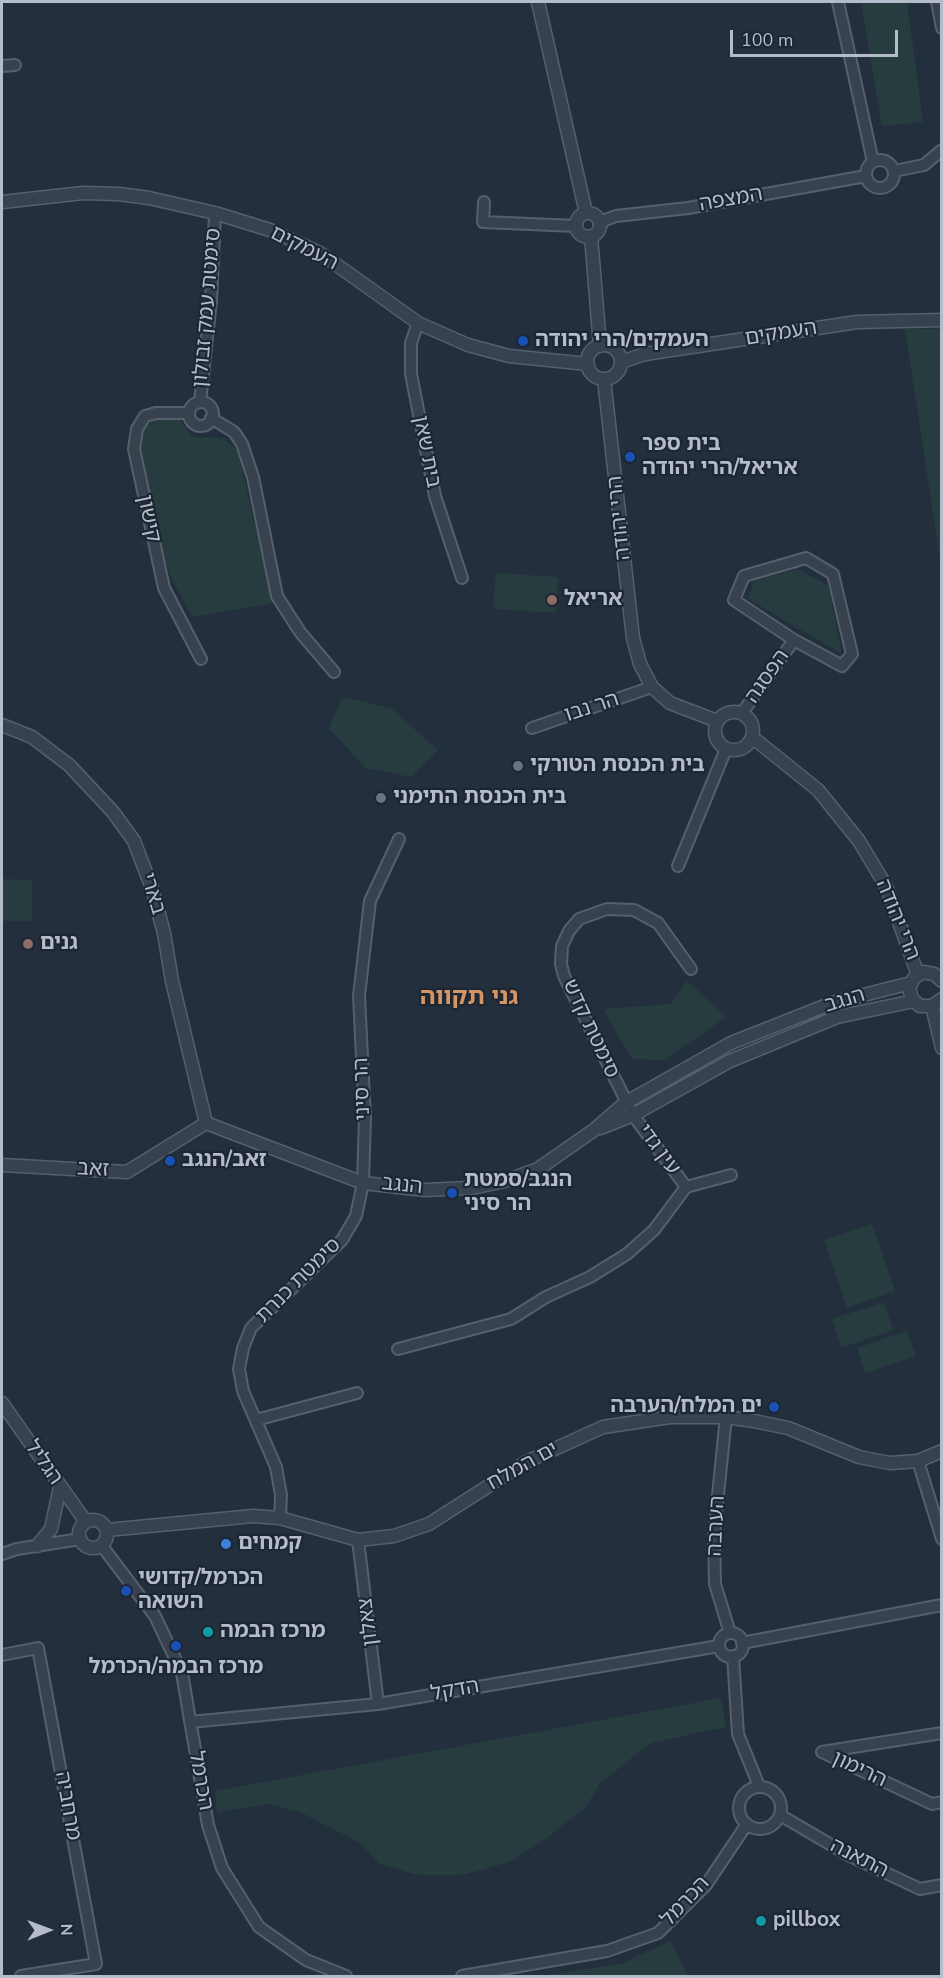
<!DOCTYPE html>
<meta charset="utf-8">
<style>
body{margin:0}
#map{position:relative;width:943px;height:1978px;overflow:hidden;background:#242f3e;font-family:"Nunito Sans",sans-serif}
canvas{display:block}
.frame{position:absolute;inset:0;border:3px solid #b4bcc9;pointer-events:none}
.north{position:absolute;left:18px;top:1900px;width:60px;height:60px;-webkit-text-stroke:4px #1d2633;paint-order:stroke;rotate:89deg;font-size:16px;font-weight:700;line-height:24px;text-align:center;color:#b4bcc9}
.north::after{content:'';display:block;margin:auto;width:21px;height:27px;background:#b4bcc9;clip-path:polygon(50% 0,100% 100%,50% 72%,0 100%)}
.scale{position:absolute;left:730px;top:30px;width:168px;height:27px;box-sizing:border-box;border:3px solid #b4bcc9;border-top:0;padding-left:8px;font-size:18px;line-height:21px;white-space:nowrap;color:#b4bcc9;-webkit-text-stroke:4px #1d2633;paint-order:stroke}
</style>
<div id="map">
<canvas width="943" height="1978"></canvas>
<div class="frame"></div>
<div class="north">N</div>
<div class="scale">100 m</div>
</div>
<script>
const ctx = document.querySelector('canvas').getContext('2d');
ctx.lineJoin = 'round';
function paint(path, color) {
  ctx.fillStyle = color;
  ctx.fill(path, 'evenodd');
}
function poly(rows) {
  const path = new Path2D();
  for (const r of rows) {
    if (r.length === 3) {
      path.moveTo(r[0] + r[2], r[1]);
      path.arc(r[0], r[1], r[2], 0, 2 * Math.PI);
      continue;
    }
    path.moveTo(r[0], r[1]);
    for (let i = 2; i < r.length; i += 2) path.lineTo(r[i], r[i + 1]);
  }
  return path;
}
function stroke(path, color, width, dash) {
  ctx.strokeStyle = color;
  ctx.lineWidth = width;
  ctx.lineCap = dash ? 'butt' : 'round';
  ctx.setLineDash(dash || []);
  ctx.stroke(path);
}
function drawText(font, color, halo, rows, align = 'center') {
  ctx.font = font + ' "Nunito Sans","Noto Sans Hebrew",sans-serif';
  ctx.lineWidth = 4.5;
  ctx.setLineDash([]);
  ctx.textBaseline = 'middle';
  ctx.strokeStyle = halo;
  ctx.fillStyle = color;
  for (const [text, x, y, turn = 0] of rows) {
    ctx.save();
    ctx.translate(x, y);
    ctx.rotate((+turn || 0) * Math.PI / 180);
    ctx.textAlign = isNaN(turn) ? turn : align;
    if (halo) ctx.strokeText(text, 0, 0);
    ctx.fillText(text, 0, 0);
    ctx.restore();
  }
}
const green = poly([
 [861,2,907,2,923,122,882,126],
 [905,329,940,329,941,340,941,565],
 [153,420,180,420,193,437,224,438,238,451,273,603,192,617,170,575,149,504,140,447,143,430],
 [797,569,828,585,842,654,748,599,754,581],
 [496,573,558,577,556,613,493,609],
 [342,697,391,708,438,750,411,777,366,768,329,729],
 [2,879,32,880,32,921,2,921],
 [687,981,727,1017,664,1060,632,1059,603,1009,671,1004],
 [872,1224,895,1291,847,1308,824,1240],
 [884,1302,893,1330,841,1348,832,1319],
 [907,1331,916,1356,865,1373,857,1348],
 [721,1698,726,1727,651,1743,600,1783,586,1807,547,1838,510,1862,462,1875,418,1875,380,1864,360,1843,300,1812,269,1804,217,1812,215,1791],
 [670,1941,688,1975,546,1976,623,1963]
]);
const minor = poly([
 [838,2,873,162],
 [937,2,942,28],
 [2,66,15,65],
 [880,174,14],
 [894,171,924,165,942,150],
 [484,202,483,222,576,226],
 [599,226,605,220,616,216,688,208,866,176],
 [418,323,411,343,411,374,435,496,462,578],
 [200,402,211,301,215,213],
 [201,414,12],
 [189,413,156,413,145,416,137,429,134,449,164,588,201,659],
 [211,418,234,432,242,444,253,477,277,596,300,632,334,672],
 [806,558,833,574,852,654,842,666,794,640,734,600,744,576,806,558],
 [742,713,794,640],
 [532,728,652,687],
 [678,866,726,749],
 [691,969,658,923,634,910,607,909,579,919,569,931,562,946,561,964,564,976,633,1115,686,1187,731,1175],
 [398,1349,511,1319,546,1297,590,1277,627,1254,654,1230,686,1187],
 [726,1417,714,1534,715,1584,730,1633],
 [256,1420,357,1393],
 [918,1461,942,1539],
 [280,1518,281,1495,276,1467,243,1391,239,1369,243,1348,251,1328,342,1240,356,1216,363,1183,365,1118,359,996,370,901,399,839],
 [358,1540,378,1704],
 [102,1546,155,1616,182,1673,208,1825,222,1868,259,1927,306,1960,346,1976],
 [2,1554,17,1549,80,1539],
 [731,1645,12],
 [742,1643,942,1605],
 [2,1655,38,1648,96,1964,21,1976],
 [733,1656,738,1734,759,1786],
 [190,1722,378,1704,719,1646],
 [942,1733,822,1752,932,1804,942,1802],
 [760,1808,21],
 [780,1815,850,1856,920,1889,942,1885],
 [462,1976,607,1951,658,1933,706,1885,747,1824]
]);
const tertiary = poly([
 [538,2,586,213],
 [2,202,83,193,119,194,149,198,215,213,270,230,320,253,418,323,468,345,509,356,588,364],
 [588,225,12],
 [591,236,600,346],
 [604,362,17],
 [621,362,645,354,857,322,942,320],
 [604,379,633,638,640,664,652,687,670,703,717,721],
 [734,731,19],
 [2,725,32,737,69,765,113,812,134,841,152,888,164,933,172,981,206,1123],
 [752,737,818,790,859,841,886,886,918,975],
 [942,981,934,974,923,972,914,978,909,988,912,999,920,1006,932,1006,942,999],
 [932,1006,942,1048],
 [206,1123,363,1183,425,1190,471,1188,505,1181,538,1169,594,1130,625,1103,731,1043,832,1003,911,983],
 [601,1128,633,1115,730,1061,837,1017,914,1001],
 [2,1165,127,1172,206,1123],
 [2,1403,86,1522],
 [93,1534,14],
 [107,1530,253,1516,280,1518,358,1540,394,1536,429,1524,526,1462,603,1427,670,1417,726,1417,754,1421,788,1428,859,1457,890,1463,918,1461,942,1451],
 [37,1546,51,1529,60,1487]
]);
const markers = [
 [523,341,6,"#1a4fb4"],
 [630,457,6,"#1a4fb4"],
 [552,600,6,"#8d6e63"],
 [518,766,6,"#6b7280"],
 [381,798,6,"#6b7280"],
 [28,944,6,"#8d6e63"],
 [170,1161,6,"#1a4fb4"],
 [452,1193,6,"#1a4fb4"],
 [774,1407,6,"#1a4fb4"],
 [226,1544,6,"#3f7fe0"],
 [126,1591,6,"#1a4fb4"],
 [208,1632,6,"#0f9aa8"],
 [176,1646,6,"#1a4fb4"],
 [761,1921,6,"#0f9aa8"]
];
const streetNames = [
 ["המצפה",731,200,-10],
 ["העמקים",304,249,27],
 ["סימטת עמק זבולון",208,308,-85],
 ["העמקים",781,334,-9],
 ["בית שאן",426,452,79],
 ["הרי יהודה",620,518,-96],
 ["קישון",148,519,78],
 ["הפסגה",768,677,-55],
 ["הר נבו",592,708,-18],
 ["בארי",152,894,73],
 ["הרי יהודה",897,920,68],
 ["הנגב",845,1001,-17],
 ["סימטת קדש",590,1029,65],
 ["הר סיני",363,1089,-92],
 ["עין גדי",658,1150,54],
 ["זאב",93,1170,3],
 ["הנגב",402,1186,6],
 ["סימטת כנרת",299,1281,-45],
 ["הגליל",43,1463,55],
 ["ים המלח",523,1467,-29],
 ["הערבה",717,1526,-87],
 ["צאלון",369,1622,-97],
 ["הדקל",455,1691,-10],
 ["הרימון",859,1770,25],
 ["הכרמל",200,1781,80],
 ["מרחביה",67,1806,80],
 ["התאנה",859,1859,27],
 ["הכרמל",686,1902,-47]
];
const poiNames = [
 ["העמקים/הרי יהודה",535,341],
 ["בית ספר",642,445],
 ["אריאל/הרי יהודה",642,469],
 ["אריאל",564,600],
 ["בית הכנסת הטורקי",530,766],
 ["בית הכנסת התימני",393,798],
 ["גנים",40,944],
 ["זאב/הנגב",182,1161],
 ["הנגב/סמטת",464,1181],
 ["הר סיני",464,1205],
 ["ים המלח/הערבה",762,1407,"right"],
 ["קמחים",238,1544],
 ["הכרמל/קדושי",138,1579],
 ["השואה",138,1603],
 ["מרכז הבמה",220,1632],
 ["מרכז הבמה/הכרמל",176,1668,"center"],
 ["pillbox",773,1921]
];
const quarterNames = [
 ["גני תקווה",469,998]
];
paint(green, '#263c3f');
stroke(minor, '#565f6c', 14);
stroke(tertiary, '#565f6c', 15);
stroke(minor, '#38414e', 10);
stroke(tertiary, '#38414e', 12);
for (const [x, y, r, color] of markers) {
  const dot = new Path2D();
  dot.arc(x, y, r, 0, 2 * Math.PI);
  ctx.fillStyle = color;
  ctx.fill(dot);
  stroke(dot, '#1d2633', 2);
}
drawText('21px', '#b4bcc9', '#1d2633', streetNames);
drawText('bold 21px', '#b4bcc9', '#1d2633', poiNames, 'left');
drawText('bold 24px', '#d59563', '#1d2633', quarterNames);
</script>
